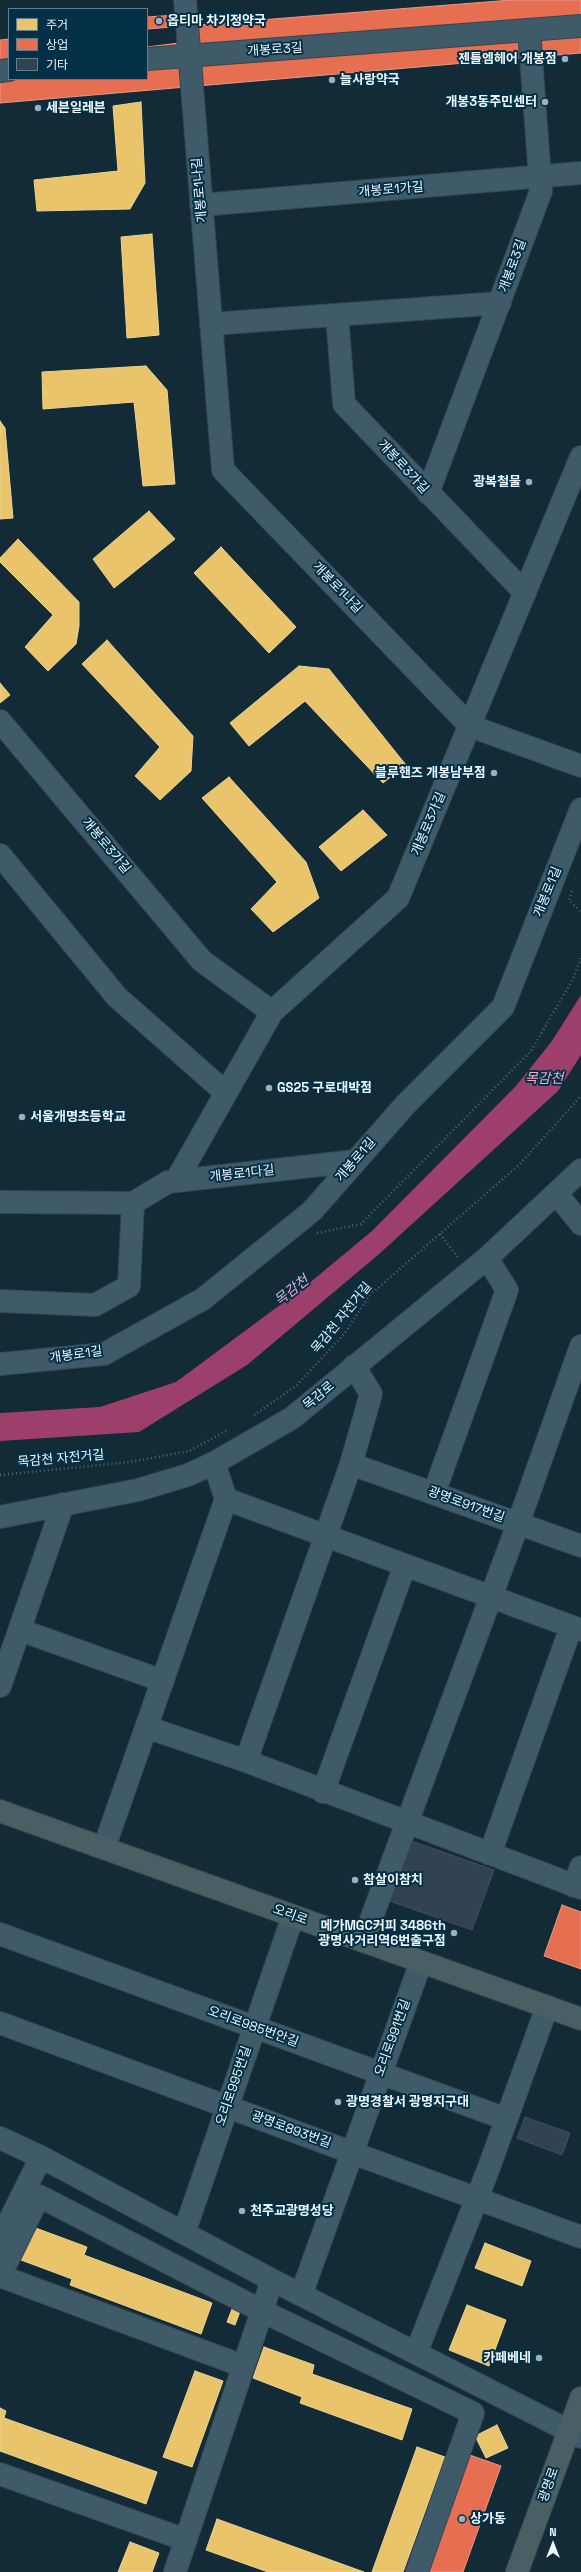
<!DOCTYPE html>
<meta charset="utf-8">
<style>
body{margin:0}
#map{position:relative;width:581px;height:2572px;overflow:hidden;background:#122b37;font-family:"Space Grotesk","Noto Sans KR",sans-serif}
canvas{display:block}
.legend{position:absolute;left:8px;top:8px;width:140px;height:72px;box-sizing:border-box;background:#033046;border:1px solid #617f8e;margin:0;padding:5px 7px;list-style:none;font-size:12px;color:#eef6fa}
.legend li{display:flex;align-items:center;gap:8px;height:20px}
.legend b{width:20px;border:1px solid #617f8e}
.north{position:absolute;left:533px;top:2524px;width:40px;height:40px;-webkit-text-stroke:3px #033046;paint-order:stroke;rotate:0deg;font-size:11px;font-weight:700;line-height:16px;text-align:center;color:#eef6fa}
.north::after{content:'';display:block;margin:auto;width:14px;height:18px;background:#eef6fa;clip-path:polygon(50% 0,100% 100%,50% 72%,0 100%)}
</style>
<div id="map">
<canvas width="581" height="2572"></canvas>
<ul class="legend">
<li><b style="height:11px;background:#e9c46a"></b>주거</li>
<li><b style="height:11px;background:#e76f51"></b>상업</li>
<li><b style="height:11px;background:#314353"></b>기타</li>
</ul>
<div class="north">N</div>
</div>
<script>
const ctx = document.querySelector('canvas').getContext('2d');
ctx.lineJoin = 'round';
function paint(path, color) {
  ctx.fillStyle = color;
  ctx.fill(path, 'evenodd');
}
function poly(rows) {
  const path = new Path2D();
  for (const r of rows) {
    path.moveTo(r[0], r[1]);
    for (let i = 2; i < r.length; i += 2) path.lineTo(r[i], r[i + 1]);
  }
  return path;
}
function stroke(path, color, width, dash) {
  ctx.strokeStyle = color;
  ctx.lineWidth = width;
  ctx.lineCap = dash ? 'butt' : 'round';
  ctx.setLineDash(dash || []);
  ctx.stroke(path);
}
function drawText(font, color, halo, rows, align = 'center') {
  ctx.font = font + ' "Space Grotesk","Noto Sans KR",sans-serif';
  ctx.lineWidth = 4;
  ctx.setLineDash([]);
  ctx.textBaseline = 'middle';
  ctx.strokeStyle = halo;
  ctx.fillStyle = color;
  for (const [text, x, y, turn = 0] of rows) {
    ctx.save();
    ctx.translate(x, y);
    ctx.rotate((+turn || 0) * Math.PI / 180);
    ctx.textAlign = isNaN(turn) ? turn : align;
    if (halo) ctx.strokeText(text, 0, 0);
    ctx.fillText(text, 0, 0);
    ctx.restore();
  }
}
const water = poly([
 [581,995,581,1055,558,1091,378,1255,247,1365,139,1432,0,1441,0,1413,100,1407,176,1382,307,1285,372,1231,516,1086,552,1041]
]);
const homes = poly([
 [141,102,145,183,130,209,37,211,34,180,118,171,113,106,141,102],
 [152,234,159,335,127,338,121,237,152,234],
 [146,366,167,390,175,484,143,486,134,402,43,409,42,372,146,366],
 [0,421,5,428,13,518,0,519,0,421],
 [149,511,175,539,114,588,93,559,149,511],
 [18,539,79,602,79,626,76,644,48,671,25,647,53,615,0,562,0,558,18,539],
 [221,547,296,627,269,653,194,573,221,547],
 [107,640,193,736,191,771,160,800,135,776,160,747,82,664,107,640],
 [299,666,329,669,406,765,383,783,305,701,249,746,230,723,299,666],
 [0,683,10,695,0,703,0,683],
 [229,777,306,862,319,898,273,932,251,909,277,882,202,798,229,777],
 [363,810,387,835,341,871,319,847,363,810],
 [33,2227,87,2247,84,2255,212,2303,201,2334,70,2285,72,2279,21,2260,33,2227],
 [485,2243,531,2261,522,2286,475,2268,485,2243],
 [234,2304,242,2306,235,2325,227,2322,234,2304],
 [467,2305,506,2320,489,2366,449,2350,467,2305],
 [264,2347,314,2365,312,2374,412,2409,402,2440,300,2403,302,2397,253,2378,264,2347],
 [195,2371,223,2381,192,2467,163,2457,195,2371],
 [0,2408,6,2411,4,2418,157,2472,146,2504,0,2451,0,2408],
 [497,2425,508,2448,486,2458,475,2436,497,2425],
 [417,2447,445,2457,403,2572,372,2572,417,2447],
 [217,2519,364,2572,268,2572,206,2550,217,2519],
 [130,2542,159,2553,152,2572,118,2572,130,2542]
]);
const shops = poly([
 [511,0,581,0,581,53,0,103,0,40,9,39,9,79,147,79,147,29,511,0],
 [176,15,179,43,147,47,147,17,176,15],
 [562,1905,581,1912,581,1969,544,1956,562,1905],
 [467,2454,501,2466,463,2572,423,2572,467,2454]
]);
const building = poly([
 [409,1840,494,1870,472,1930,387,1900,409,1840],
 [525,2117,570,2133,562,2155,517,2138,525,2117]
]);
const path = poly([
 [572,891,569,900,581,912],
 [317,1233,361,1224,531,1051,573,979,581,958],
 [440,1234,458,1257],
 [254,1415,296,1386,345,1333,370,1295,520,1164,581,1096],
 [0,1475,130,1462,189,1451,229,1429]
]);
const minor = poly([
 [185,0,223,470,470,726,581,766],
 [147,59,581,26],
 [0,71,9,70],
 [201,205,581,173],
 [337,315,344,404,525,593],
 [211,324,500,303],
 [428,493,541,191,529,30],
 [0,721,202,961,272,1012,398,898,581,457],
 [0,855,117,997,226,1093],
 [176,1181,272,1012],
 [557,1194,581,1224],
 [0,1202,133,1203,168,1182,356,1161],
 [0,1301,95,1305,129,1286,133,1203],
 [0,1364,104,1354,203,1299,312,1211,406,1104,503,1007,581,809],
 [351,1464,581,1546],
 [434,1493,507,1290,487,1258],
 [226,1499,581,1630],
 [0,1517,138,1490,188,1475,214,1463,292,1418,487,1258,581,1170],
 [20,1630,163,1681],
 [0,1686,63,1504],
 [146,1727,246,1761,581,1888],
 [246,1761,351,1464,371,1394,354,1366],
 [323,1792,405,1565],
 [104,1848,226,1499,214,1463],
 [490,1854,571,1627],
 [574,1886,581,1867],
 [0,1934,506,2119],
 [363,1941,518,1524,581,1346],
 [0,2023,581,2237],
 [0,2138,41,2157,272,2280,581,2437],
 [184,2233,293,1916],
 [0,2240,41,2157],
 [0,2276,39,2196,262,2311,272,2280],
 [0,2276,243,2366],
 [301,2295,421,1962],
 [416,2353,488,2170,547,2007],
 [0,2474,186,2540],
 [175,2572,262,2311,473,2413,417,2572]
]);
const major = poly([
 [0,1811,581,2019],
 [517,2572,581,2398]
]);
const markers = [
 [159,21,4,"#a1afb6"],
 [565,59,4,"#a1afb6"],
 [332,80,4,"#a1afb6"],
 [545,102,4,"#a1afb6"],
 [38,108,4,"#a1afb6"],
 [529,482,4,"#a1afb6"],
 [494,773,4,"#a1afb6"],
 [269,1088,4,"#a1afb6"],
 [22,1117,4,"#a1afb6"],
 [355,1880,4,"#a1afb6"],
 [454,1933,4,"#a1afb6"],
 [338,2102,4,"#a1afb6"],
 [242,2211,4,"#a1afb6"],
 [539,2358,4,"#a1afb6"],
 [462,2519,4,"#a1afb6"]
];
const poiNames = [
 ["옵티마 차기정약국",167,21],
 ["젠틀엠헤어 개봉점",557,59,"right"],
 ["늘사랑약국",340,80],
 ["개봉3동주민센터",537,102,"right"],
 ["세븐일레븐",46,108],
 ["광복철물",521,482,"right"],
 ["블루핸즈 개봉남부점",486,773,"right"],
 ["GS25 구로대박점",277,1088],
 ["서울개명초등학교",30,1117],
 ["참살이참치",363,1880],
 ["메가MGC커피 3486th",446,1926,"right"],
 ["광명사거리역6번출구점",446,1941,"right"],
 ["광명경찰서 광명지구대",346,2102],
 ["천주교광명성당",250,2211],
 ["카페베네",531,2358,"right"],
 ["상가동",470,2519]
];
const streetNames = [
 ["개봉로3길",275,50,-4],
 ["개봉로1나길",200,190,-95],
 ["개봉로1가길",391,190,-5],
 ["개봉로3길",513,266,-70],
 ["개봉로3가길",403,467,47],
 ["개봉로1나길",337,588,46],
 ["개봉로3가길",429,824,-67],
 ["개봉로3가길",106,846,50],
 ["개봉로1길",548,892,-68],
 ["개봉로1길",356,1160,-49],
 ["개봉로1다길",242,1174,-6],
 ["목감천 자전거길",342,1318,-51],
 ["개봉로1길",76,1355,-8],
 ["목감로",319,1396,-40],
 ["목감천 자전거길",61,1459,-5],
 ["광명로917번길",466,1505,20],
 ["오리로",290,1915,20],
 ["오리로985번안길",253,2027,20],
 ["오리로991번길",393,2038,-70],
 ["오리로995번길",234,2086,-71],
 ["광명로893번길",291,2130,20],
 ["광명로",549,2485,-70]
];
const waterNames = [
 ["목감천",544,1079],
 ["목감천",292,1291,-38]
];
paint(water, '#9c406b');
paint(homes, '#e9c46a');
stroke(homes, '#ead395', 1);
paint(shops, '#e76f51');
stroke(shops, '#e99884', 1);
paint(building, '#314353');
stroke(building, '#3e5160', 1);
stroke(minor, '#37454c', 24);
stroke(major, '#37454c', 24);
stroke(path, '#516671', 2.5, [1, 3]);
stroke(minor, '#3f5b69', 22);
stroke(major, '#485f64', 22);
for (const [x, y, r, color] of markers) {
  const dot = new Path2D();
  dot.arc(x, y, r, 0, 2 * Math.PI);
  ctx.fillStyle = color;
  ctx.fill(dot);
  stroke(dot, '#033046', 1.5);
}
drawText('bold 13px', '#eef6fa', '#033046', poiNames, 'left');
drawText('13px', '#eef6fa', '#033046', streetNames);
drawText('italic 14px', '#faa7c6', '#033046', waterNames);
</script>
